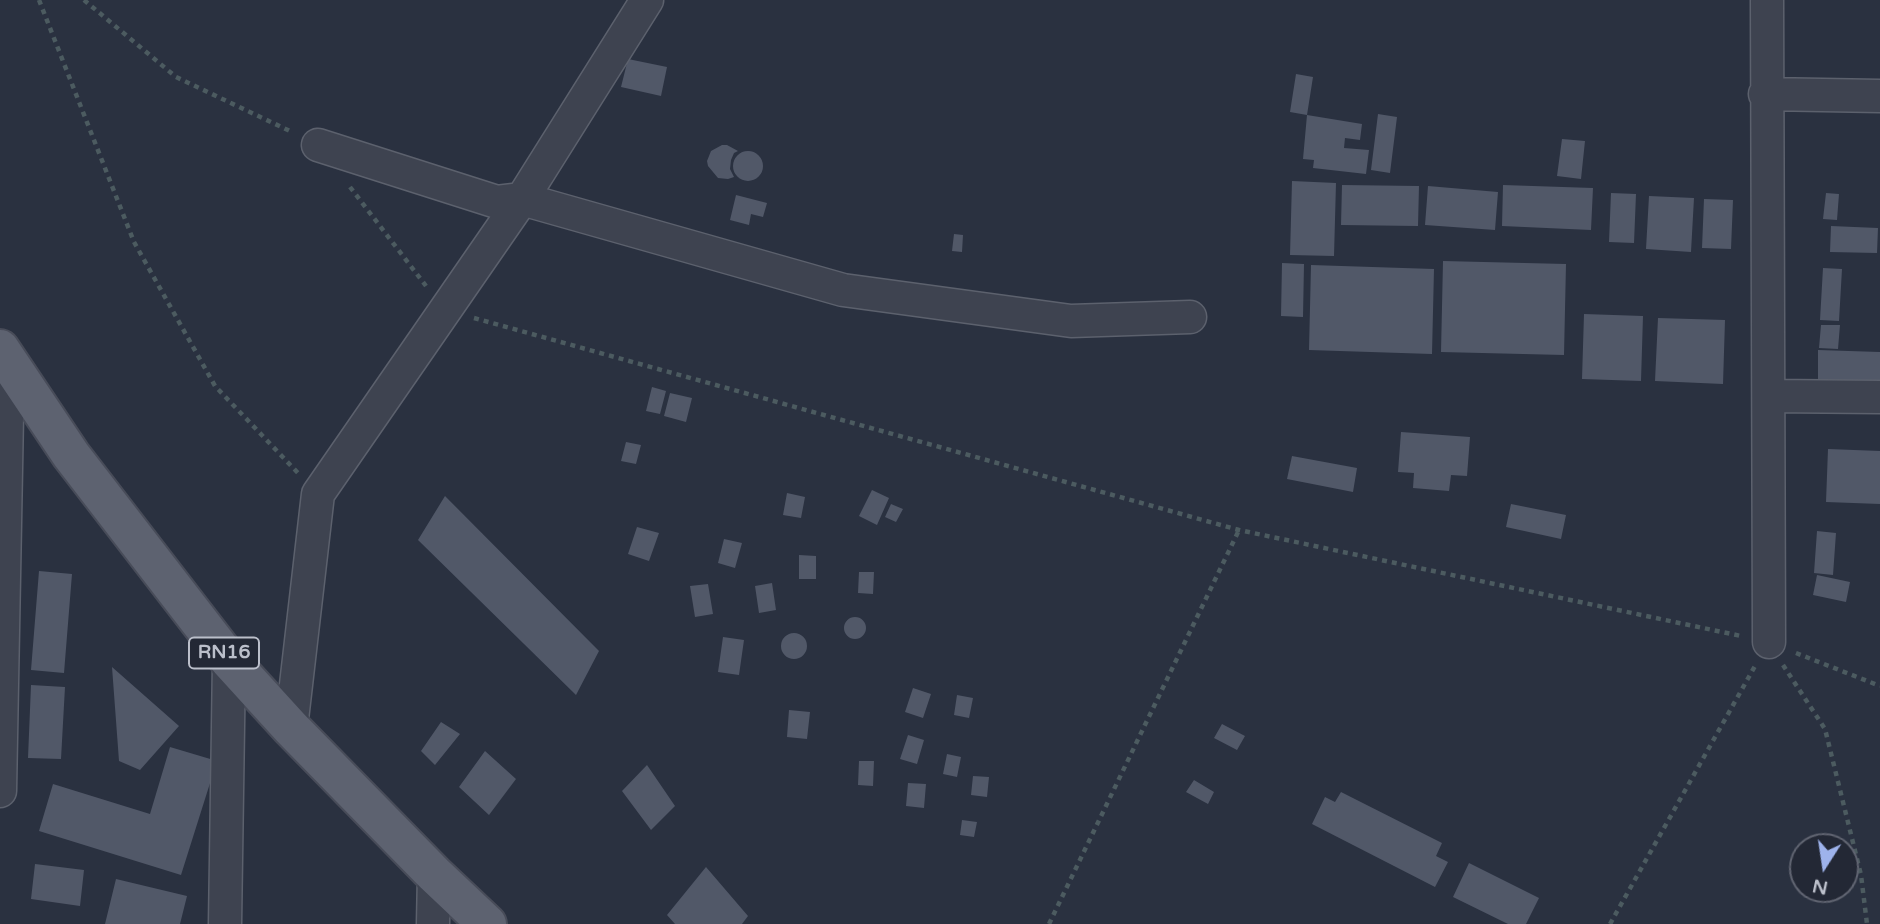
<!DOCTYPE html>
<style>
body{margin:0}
#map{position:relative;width:1880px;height:924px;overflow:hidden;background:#2a3140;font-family:"Varela Round",sans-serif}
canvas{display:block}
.north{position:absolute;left:1789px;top:833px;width:70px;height:70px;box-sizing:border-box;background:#232835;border:2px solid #606471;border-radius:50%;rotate:192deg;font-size:19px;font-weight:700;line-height:28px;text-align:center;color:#bbbfca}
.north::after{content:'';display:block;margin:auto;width:24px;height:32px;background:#9eb3ec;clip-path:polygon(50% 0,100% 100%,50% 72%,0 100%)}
</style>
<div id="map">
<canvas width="1880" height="924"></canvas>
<div class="north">N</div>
</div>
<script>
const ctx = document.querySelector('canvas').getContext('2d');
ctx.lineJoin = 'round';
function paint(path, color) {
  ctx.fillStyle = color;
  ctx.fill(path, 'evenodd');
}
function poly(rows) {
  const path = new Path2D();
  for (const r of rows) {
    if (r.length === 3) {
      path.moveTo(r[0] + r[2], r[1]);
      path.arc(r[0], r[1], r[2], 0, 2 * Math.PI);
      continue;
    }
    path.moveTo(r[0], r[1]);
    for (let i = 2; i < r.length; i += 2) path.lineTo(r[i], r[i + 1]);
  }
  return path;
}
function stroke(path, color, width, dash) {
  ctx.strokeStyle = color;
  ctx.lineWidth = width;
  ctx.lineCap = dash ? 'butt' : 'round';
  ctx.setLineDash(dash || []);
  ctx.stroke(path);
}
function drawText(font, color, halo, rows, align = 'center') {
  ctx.font = font + ' "Varela Round",sans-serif';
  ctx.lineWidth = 7;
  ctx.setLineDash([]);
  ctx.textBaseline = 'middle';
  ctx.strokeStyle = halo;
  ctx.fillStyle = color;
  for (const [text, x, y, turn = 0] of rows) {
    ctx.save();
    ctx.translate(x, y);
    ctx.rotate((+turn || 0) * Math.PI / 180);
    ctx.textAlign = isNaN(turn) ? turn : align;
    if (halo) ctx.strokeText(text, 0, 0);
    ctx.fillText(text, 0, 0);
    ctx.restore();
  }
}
const building = poly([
 [628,59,667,67,661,96,621,87],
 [1296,74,1313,77,1307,115,1290,112],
 [1378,114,1397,117,1390,173,1371,170],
 [1307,115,1362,124,1360,140,1345,138,1344,148,1369,150,1366,174,1313,168,1314,160,1303,159],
 [1562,139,1585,141,1581,179,1557,176],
 [722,145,727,145,738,151,734,153,731,160,730,169,734,177,728,179,718,178,708,166,707,161,711,151],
 [748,166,15],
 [1292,181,1336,183,1334,256,1290,255],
 [1342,185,1419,186,1418,226,1341,225],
 [1503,185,1593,188,1591,230,1502,226],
 [1428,186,1498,192,1495,230,1425,225],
 [1611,193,1636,194,1634,243,1609,242],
 [1826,193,1839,194,1837,220,1823,219],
 [736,195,767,203,763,217,751,214,749,225,730,220],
 [1649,196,1694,198,1691,252,1646,249],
 [1704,199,1733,200,1731,249,1702,248],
 [1831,226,1878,228,1877,253,1830,252],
 [954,234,963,235,962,252,952,251],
 [1443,261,1566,264,1564,355,1441,352],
 [1282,263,1304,264,1303,317,1281,316],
 [1311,265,1434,269,1432,354,1309,350],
 [1823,268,1842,269,1839,321,1820,320],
 [1584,314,1643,316,1641,381,1582,379],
 [1658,318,1725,320,1723,384,1655,381],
 [1821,325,1840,325,1838,349,1819,348],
 [1818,350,1880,352,1880,381,1818,380],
 [652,387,666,391,660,414,646,411],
 [670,393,692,398,686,422,664,416],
 [1401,432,1470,437,1467,476,1451,475,1449,491,1413,488,1414,473,1398,472],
 [626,442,641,445,636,464,621,461],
 [1828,449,1880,451,1880,504,1826,502],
 [1292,456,1357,468,1353,492,1287,479],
 [872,490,889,498,877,525,859,516],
 [787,493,805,497,801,518,783,515],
 [445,496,599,651,576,695,418,540],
 [891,504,903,509,896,522,885,517],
 [1511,504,1566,515,1561,539,1506,527],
 [637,527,659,533,649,561,628,554],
 [1817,531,1836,533,1833,575,1814,573],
 [724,539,742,543,735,568,718,563],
 [799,555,816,556,816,579,799,579],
 [39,571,72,574,64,673,31,670],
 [859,572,874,572,873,594,858,593],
 [1817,575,1850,582,1846,602,1813,595],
 [772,583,776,610,759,613,755,586],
 [708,584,713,614,695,617,690,586],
 [855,628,11],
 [794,646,13],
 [723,637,744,640,739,675,718,672],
 [112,667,179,726,140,770,119,761],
 [31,685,65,687,61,759,28,758],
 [913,688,931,694,923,718,905,712],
 [957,695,973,698,969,718,954,715],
 [789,710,810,712,807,739,787,737],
 [441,722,460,734,435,765,421,751],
 [1222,724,1245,736,1237,750,1214,738],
 [908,735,924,740,917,764,900,759],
 [170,747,217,761,181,875,39,831,53,784,150,814],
 [485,751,516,779,489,815,459,787],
 [947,754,961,757,957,777,943,774],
 [859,761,874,761,873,786,858,785],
 [647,765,675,806,651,830,622,791],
 [973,776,989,777,987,797,971,795],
 [1194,780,1214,792,1208,804,1186,792],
 [908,783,926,784,924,808,906,806],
 [1341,792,1442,843,1436,856,1448,862,1435,887,1312,824,1325,797,1335,802],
 [962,820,977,822,974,837,960,835],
 [1469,863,1539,898,1526,924,1508,924,1453,897],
 [35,864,84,870,80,906,31,899],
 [706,867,748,916,742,924,675,924,667,915],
 [116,879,187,896,180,924,105,924]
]);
const path = poly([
 [39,0,134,242,215,386,298,473],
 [84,0,176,77,292,132],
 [350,187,426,286],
 [474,318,1239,530,1741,636],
 [1796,653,1880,686],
 [1783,665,1825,729,1861,875,1867,924],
 [1049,924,1239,530],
 [1610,924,1755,666]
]);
const street = poly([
 [1767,0,1769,642],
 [1765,94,1880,96],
 [318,145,497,202,522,199,843,290,1071,321,1190,317],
 [1769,396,1880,397],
 [291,728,318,494,522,199,647,0],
 [0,791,8,361],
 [225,924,229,660],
 [433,924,434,874]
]);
const primary = poly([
 [0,349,71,455,229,660,291,728,434,874,487,924]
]);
const shields = [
 [224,653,70]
];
const shieldNames = [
 ["RN16",224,653]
];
paint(building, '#515868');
stroke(street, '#5c616d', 35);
stroke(primary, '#484c59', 42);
stroke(path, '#4c5b60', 4.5, [5, 5]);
stroke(street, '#3e4350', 32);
stroke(primary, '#5d6270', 38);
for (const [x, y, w] of shields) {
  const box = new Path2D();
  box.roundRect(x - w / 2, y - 15.5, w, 31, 5);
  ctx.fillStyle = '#232835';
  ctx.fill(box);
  stroke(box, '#bbbfca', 2);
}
drawText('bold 19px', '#bbbfca', null, shieldNames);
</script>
